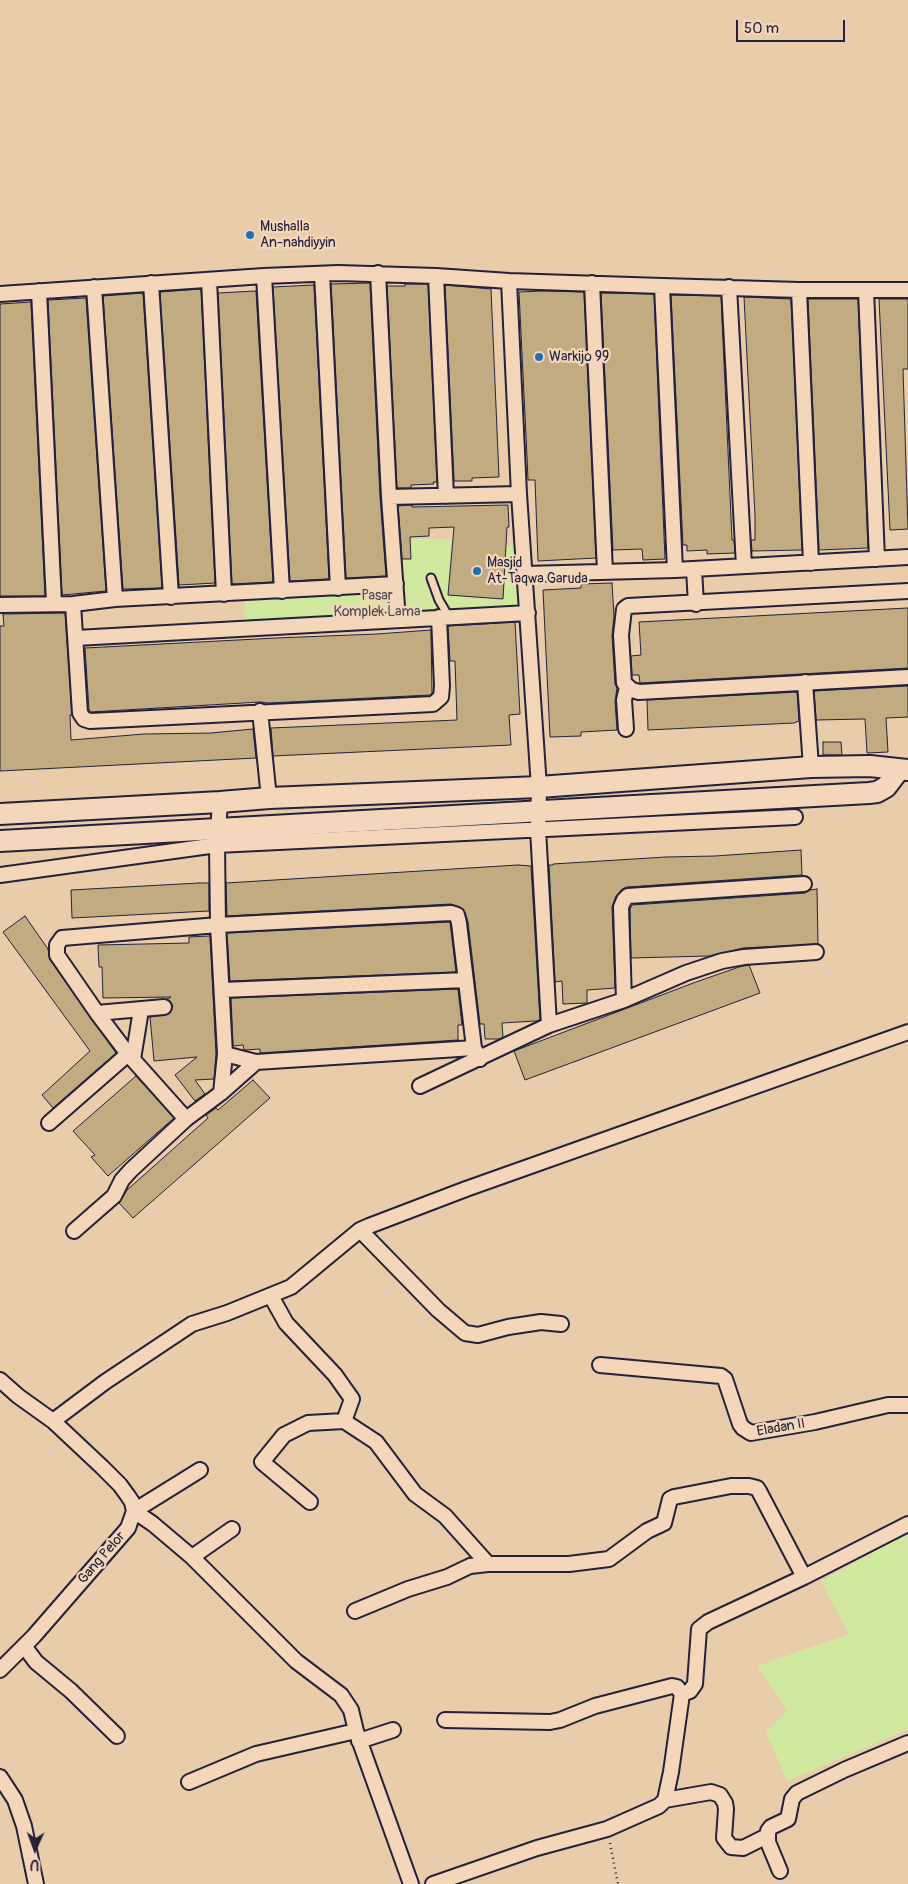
<!DOCTYPE html>
<style>
body{margin:0}
#map{position:relative;width:908px;height:1884px;overflow:hidden;background:#e9cdab;font-family:Pangolin,sans-serif}
canvas{display:block}
.north{position:absolute;left:10px;top:1824px;width:50px;height:50px;-webkit-text-stroke:4px #f4d7bb;paint-order:stroke;rotate:182deg;font-size:14px;font-weight:700;line-height:20px;text-align:center;color:#22223b}
.north::after{content:'';display:block;margin:auto;width:18px;height:22px;background:#22223b;clip-path:polygon(50% 0,100% 100%,50% 72%,0 100%)}
.scale{position:absolute;left:736px;top:20px;width:109px;height:22px;box-sizing:border-box;border:2px solid #22223b;border-top:0;padding-left:6px;font-size:15px;line-height:18px;white-space:nowrap;color:#22223b;-webkit-text-stroke:4px #f4d7bb;paint-order:stroke}
</style>
<div id="map">
<canvas width="908" height="1884"></canvas>
<div class="north">U</div>
<div class="scale">50 m</div>
</div>
<script>
const ctx = document.querySelector('canvas').getContext('2d');
ctx.lineJoin = 'round';
function paint(path, color) {
  ctx.fillStyle = color;
  ctx.fill(path, 'evenodd');
}
function poly(rows) {
  const path = new Path2D();
  for (const r of rows) {
    path.moveTo(r[0], r[1]);
    for (let i = 2; i < r.length; i += 2) path.lineTo(r[i], r[i + 1]);
  }
  return path;
}
function stroke(path, color, width, dash) {
  ctx.strokeStyle = color;
  ctx.lineWidth = width;
  ctx.lineCap = dash ? 'butt' : 'round';
  ctx.setLineDash(dash || []);
  ctx.stroke(path);
}
function drawText(font, color, halo, rows, align = 'center') {
  ctx.font = font + ' Pangolin,sans-serif';
  ctx.lineWidth = 4.5;
  ctx.setLineDash([]);
  ctx.textBaseline = 'middle';
  ctx.strokeStyle = halo;
  ctx.fillStyle = color;
  for (const [text, x, y, turn = 0] of rows) {
    ctx.save();
    ctx.translate(x, y);
    ctx.rotate((+turn || 0) * Math.PI / 180);
    ctx.textAlign = isNaN(turn) ? turn : align;
    if (halo) ctx.strokeText(text, 0, 0);
    ctx.fillText(text, 0, 0);
    ctx.restore();
  }
}
const green = poly([
 [397,539,451,539,521,547,522,608,400,616],
 [395,586,395,620,244,628,245,596],
 [908,1533,908,1729,787,1781,766,1732,787,1710,757,1666,849,1634,821,1581]
]);
const building = poly([
 [370,283,380,497,386,576,346,578,331,284,370,283],
 [405,284,428,284,437,482,433,482,434,484,411,485,411,488,397,488,387,286,405,286,405,284],
 [314,285,329,579,290,581,273,287,314,285],
 [445,285,491,289,499,477,472,478,472,481,454,481,445,285],
 [201,289,215,583,179,585,160,292,201,289],
 [256,291,273,582,232,584,218,293,256,291],
 [542,291,584,292,596,558,538,561,535,480,528,480,527,457,519,292,542,291],
 [143,293,162,588,123,589,103,296,143,293],
 [601,293,654,294,665,559,643,560,642,549,613,550,601,293],
 [671,295,721,296,732,540,734,540,735,553,707,554,707,550,687,551,687,545,683,545,671,295],
 [744,297,791,299,802,550,752,551,751,540,755,540,755,516,744,297],
 [86,298,106,591,62,595,48,300,86,298],
 [808,299,858,299,868,548,819,550,808,299],
 [879,299,908,299,908,369,903,369,908,529,890,530,879,299],
 [31,302,45,596,0,596,0,304,31,302],
 [412,505,412,507,508,505,509,527,507,527,503,599,448,595,454,527,429,528,429,536,410,537,411,559,402,559,398,506,412,505],
 [612,583,614,616,612,636,615,684,617,688,615,701,617,730,581,732,581,736,550,737,543,590,581,588,581,584,612,583],
 [908,608,908,668,640,683,639,675,632,675,631,656,641,655,639,622,908,608],
 [65,613,72,715,70,715,71,740,144,734,211,733,253,729,256,758,0,771,0,626,4,626,3,614,65,613],
 [515,622,520,714,509,715,511,745,273,756,271,728,457,720,455,661,450,661,448,626,515,622],
 [431,630,432,693,430,695,269,703,260,702,91,712,89,710,85,648,276,638,377,634,431,630],
 [908,686,908,717,886,718,888,752,867,753,865,719,816,720,814,691,908,686],
 [797,692,799,721,794,723,648,730,647,700,797,692],
 [823,742,841,742,842,755,823,755,823,742],
 [801,850,802,875,627,887,622,889,616,896,612,907,615,988,587,990,587,1003,563,1004,562,981,555,982,549,865,553,865,553,864,666,857,715,856,801,850],
 [518,865,531,866,540,1020,536,1021,502,1023,503,1037,500,1039,485,1039,484,1024,480,1024,468,922,465,912,460,907,451,904,227,916,226,883,518,865],
 [199,883,209,883,209,911,72,918,71,890,199,883],
 [817,889,818,944,743,948,709,956,631,958,630,909,632,905,805,893,810,890,817,889],
 [25,916,48,949,50,960,116,1053,53,1108,42,1095,90,1051,3,932,25,916],
 [450,922,456,972,230,981,227,933,450,922],
 [210,936,216,1054,214,1079,195,1080,205,1094,195,1101,175,1075,197,1057,154,1061,150,1017,169,1014,173,1006,167,999,171,997,103,998,102,967,99,967,98,945,189,943,189,937,210,936],
 [749,965,760,993,525,1080,514,1051,696,982,739,967,749,965],
 [458,989,462,1025,458,1025,458,1040,260,1053,260,1049,244,1050,243,1045,233,1046,231,998,458,989],
 [136,1076,174,1118,108,1176,91,1157,95,1155,73,1131,136,1076],
 [253,1080,270,1098,133,1218,119,1203,127,1190,208,1118,206,1115,216,1108,218,1110,253,1080]
]);
const path = poly([
 [610,1843,618,1884]
]);
const lane = poly([
 [431,578,439,600,449,617]
]);
const street = poly([
 [378,273,389,497,398,620],
 [322,274,338,588],
 [264,276,282,591],
 [436,276,446,496],
 [209,280,224,594],
 [509,281,519,494,539,787,538,829,549,1025],
 [151,283,171,597],
 [592,283,605,572],
 [662,286,675,570],
 [94,287,115,599],
 [729,287,744,566],
 [799,290,811,563],
 [866,290,877,559],
 [39,291,54,603],
 [0,294,264,276,338,273,436,276,509,281,662,286,799,290,908,290],
 [389,497,519,494],
 [694,569,696,604],
 [525,574,675,570,908,557],
 [908,591,628,606,624,609,621,635,624,683,632,690,639,692,908,677],
 [73,604,80,713,84,719,90,721,433,704,441,697,442,686,439,617],
 [0,605,73,604,115,599,396,584],
 [76,638,528,613],
 [805,682,811,767],
 [260,711,269,798],
 [626,729,624,700,627,687],
 [220,802,217,845,218,925,225,1054,256,1062,474,1048,480,1059],
 [0,875,217,845,795,817],
 [223,990,466,980],
 [624,1000,621,907,624,900,628,896,804,884],
 [97,1013,164,1007],
 [133,1059,141,1010],
 [420,1086,549,1025,624,1000,686,973,722,961,744,957,816,952],
 [221,1093,225,1054],
 [186,1119,128,1054,97,1013,57,955,57,945,62,938,218,925,451,913,457,915,459,923,474,1048],
 [49,1123,128,1054],
 [360,1230,438,1310,465,1333,478,1335,508,1327,541,1322,561,1324],
 [74,1231,114,1196,122,1180,131,1170,186,1119,221,1093,256,1062],
 [271,1296,286,1323,335,1375,352,1399,344,1421,308,1423,284,1435,262,1462,310,1502],
 [600,1365,721,1376,725,1379,740,1424,743,1428,751,1433,815,1422,888,1405,908,1405],
 [0,1380,18,1396,53,1421,102,1467,120,1485,128,1496,132,1502,134,1511,128,1528,34,1636,0,1670],
 [53,1421,105,1382,192,1324,227,1313,291,1287,360,1230,369,1226,466,1189,908,1032],
 [344,1421,376,1442,415,1494,445,1516,488,1564],
 [200,1470,134,1511,153,1524,192,1557,296,1661,341,1695,351,1710,356,1731,411,1884],
 [192,1557,232,1529],
 [355,1611,408,1589,447,1577,470,1566,488,1564,569,1564,609,1559,647,1531,664,1523,670,1499,674,1497,731,1486,749,1486,757,1488,759,1491,804,1577],
 [24,1646,36,1662,71,1691,117,1736],
 [445,1720,550,1722,560,1720,595,1706,672,1686,677,1687,682,1694],
 [359,1741,393,1730],
 [0,1777,15,1800,24,1826,36,1884],
 [189,1782,256,1754,356,1731],
 [665,1800,711,1792,720,1795,725,1803,726,1809,724,1838,731,1847,743,1848,767,1836],
 [780,1871,768,1842,768,1831,771,1827,788,1819,792,1799,797,1793,844,1770,908,1743],
 [433,1884,537,1848,607,1829,659,1806,665,1800,671,1772,682,1694,690,1691,695,1684,699,1629,708,1622,804,1577,908,1524]
]);
const secondary = poly([
 [0,814,220,802,269,798,539,787,811,767,870,766,908,770],
 [0,841,869,793,877,792,886,787,899,770]
]);
const markers = [
 [250,235,5,"#1f6fb2"],
 [539,357,5,"#1f6fb2"],
 [477,571,5,"#1f6fb2"]
];
const poiNames = [
 ["Mushalla",260,227],
 ["An-nahdiyyin",260,243],
 ["Warkijo 99",549,357],
 ["Masjid",487,563],
 ["At-Taqwa Garuda",487,579]
];
const parkNames = [
 ["Pasar",377,596],
 ["Komplek Lama",377,612]
];
const streetNames = [
 ["Eladan II",781,1428,-10],
 ["Gang Pelor",102,1558,-49]
];
paint(green, '#d1e99e');
paint(building, '#c1ab80');
stroke(building, '#22223b', 1);
stroke(lane, '#22223b', 11);
stroke(street, '#22223b', 18);
stroke(secondary, '#22223b', 24);
stroke(path, '#22223b', 2.5, [1, 4]);
stroke(lane, '#f4d7bb', 7);
stroke(street, '#f4d7bb', 14);
stroke(secondary, '#f4d7bb', 20);
for (const [x, y, r, color] of markers) {
  const dot = new Path2D();
  dot.arc(x, y, r, 0, 2 * Math.PI);
  ctx.fillStyle = color;
  ctx.fill(dot);
  stroke(dot, '#f4d7bb', 2);
}
drawText('14px', '#22223b', '#f4d7bb', poiNames, 'left');
drawText('14px', '#454a4f', '#f4d7bb', parkNames);
drawText('14px', '#22223b', '#f4d7bb', streetNames);
</script>
